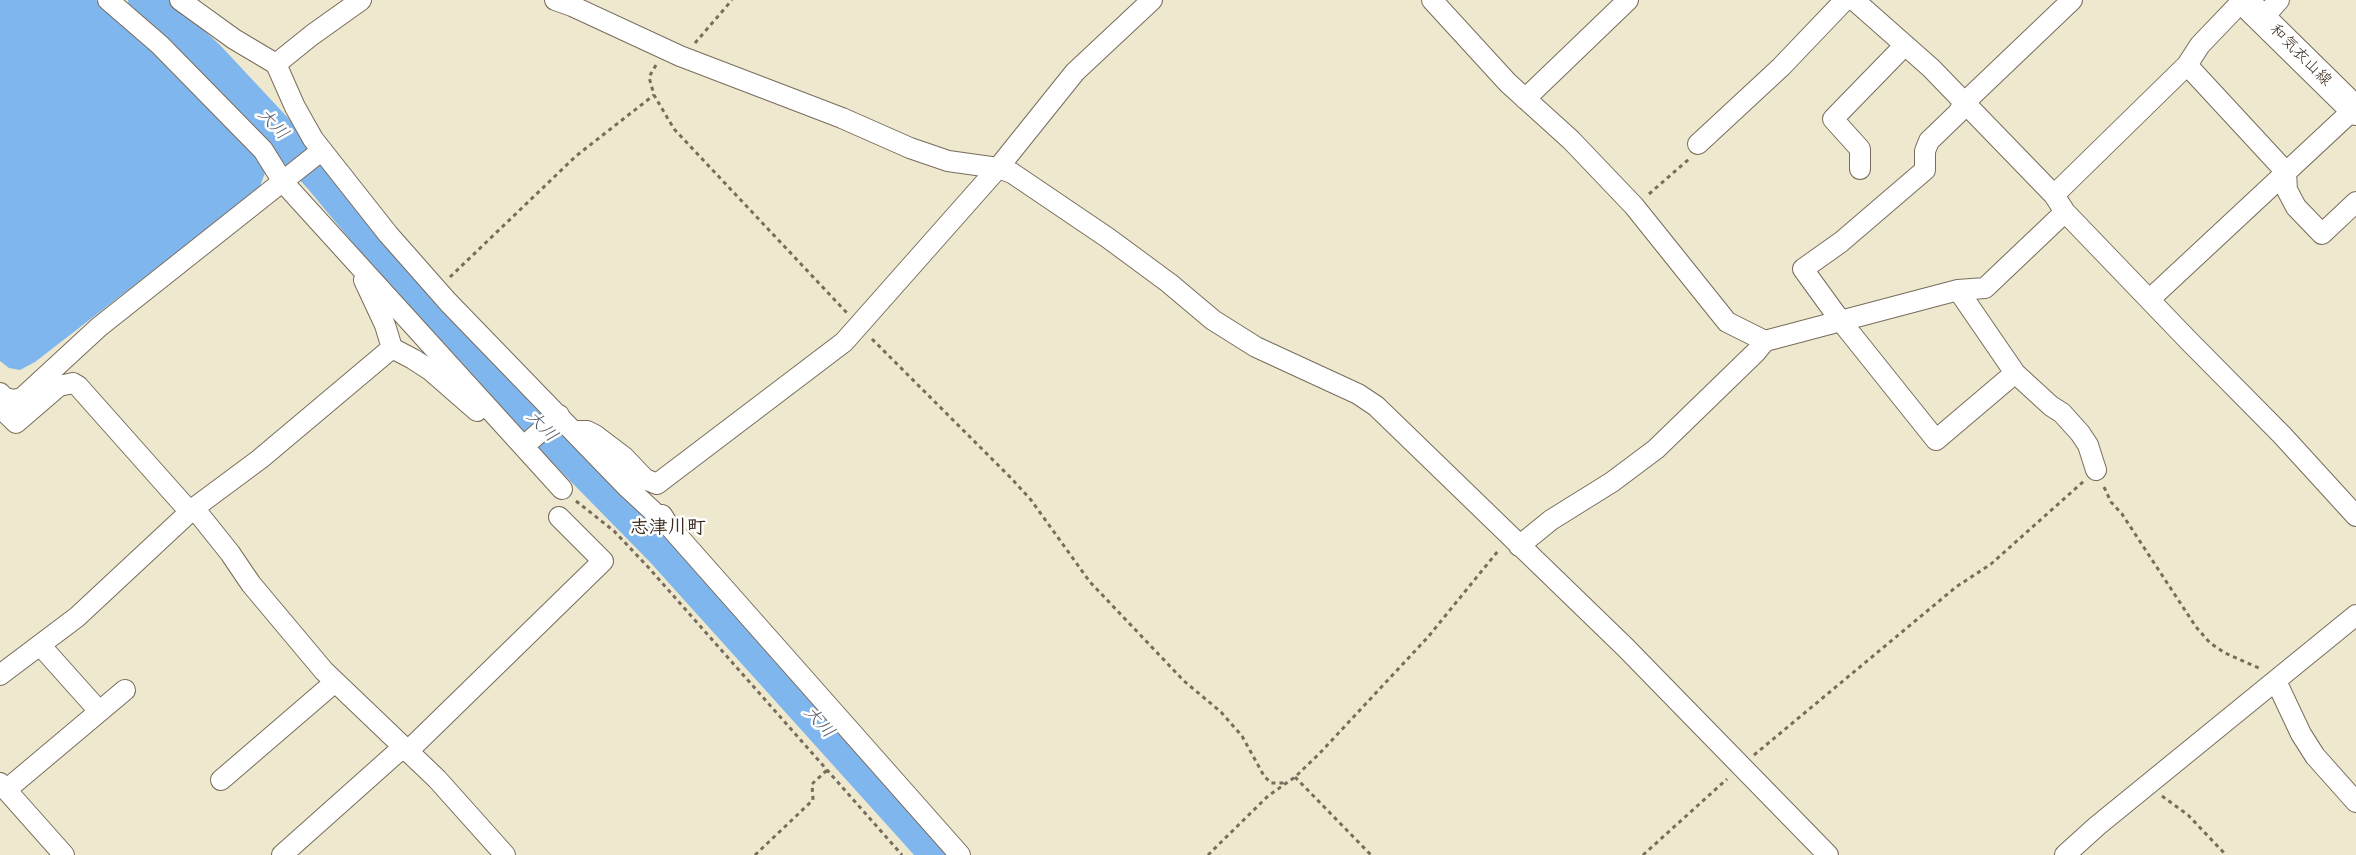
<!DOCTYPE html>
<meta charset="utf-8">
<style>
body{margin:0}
canvas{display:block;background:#ede8ce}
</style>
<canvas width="2356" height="855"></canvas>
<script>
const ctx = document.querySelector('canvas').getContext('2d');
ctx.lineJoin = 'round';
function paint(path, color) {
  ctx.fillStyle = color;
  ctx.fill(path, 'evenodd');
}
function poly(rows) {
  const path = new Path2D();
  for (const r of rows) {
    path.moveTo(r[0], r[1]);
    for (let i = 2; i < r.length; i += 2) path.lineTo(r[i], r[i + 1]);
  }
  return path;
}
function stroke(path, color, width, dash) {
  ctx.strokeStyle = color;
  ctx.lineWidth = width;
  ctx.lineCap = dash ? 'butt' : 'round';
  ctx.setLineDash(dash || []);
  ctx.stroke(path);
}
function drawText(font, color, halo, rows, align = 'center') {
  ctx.font = font + ' "Architects Daughter","Klee One",sans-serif';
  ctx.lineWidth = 5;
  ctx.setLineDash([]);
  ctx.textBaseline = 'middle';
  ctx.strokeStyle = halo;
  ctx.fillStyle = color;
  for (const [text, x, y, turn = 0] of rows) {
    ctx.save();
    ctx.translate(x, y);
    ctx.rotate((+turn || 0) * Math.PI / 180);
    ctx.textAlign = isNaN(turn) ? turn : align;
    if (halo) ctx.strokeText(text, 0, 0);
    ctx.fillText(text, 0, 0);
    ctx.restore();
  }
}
const water = poly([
 [0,0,96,0,150,47,263,165,265,173,260,186,252,194,35,362,20,370,9,368,0,361]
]);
const river = poly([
 [145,0,208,57,321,178,451,335,663,551,937,855]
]);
const path = poly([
 [695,43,732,0],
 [656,65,649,77,654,95,674,129,847,313],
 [1649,194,1689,159],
 [450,277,576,156,654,95],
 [872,339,1012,479,1031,500,1090,582,1184,681,1221,712,1242,736,1264,776,1271,783,1285,783],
 [2104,487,2111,502,2122,514,2196,627,2210,643,2225,653,2261,669],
 [576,501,614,531,648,567,902,855],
 [1754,755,1956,587,1991,564,2084,481],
 [1295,777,1371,855],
 [2162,796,2188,815,2226,855],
 [755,855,813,800,812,784,827,770],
 [1208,855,1268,796,1295,777,1319,754,1428,637,1498,551],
 [1643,855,1727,779]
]);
const street = poly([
 [108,0,160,45,263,150,283,182,562,489],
 [180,0,234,39,276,64,295,107,313,139,388,234,448,302,628,488,669,526],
 [555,0,572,6,680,56,842,118,910,148,948,161,998,168,1012,173,1108,238,1169,283,1213,320,1256,347,1358,394,1376,406,1625,647,1828,855],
 [1432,0,1508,83,1571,140,1634,206,1727,322,1765,341],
 [1854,0,1931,68,2054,195,2065,212,2188,340,2282,435,2356,516],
 [2262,19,2279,0],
 [276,64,312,35,361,0],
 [2187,65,2286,172,2287,190,2296,207,2322,234,2356,202],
 [1525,99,1628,0],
 [1698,144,1781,67,1845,0],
 [1860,169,1860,149,1833,119,1905,45],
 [2054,195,2187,65,2200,45,2243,0],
 [364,280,385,325,392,348,413,359,430,370,477,411],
 [1958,290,2015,373,2051,406,2062,413,2080,433,2088,445,2096,470],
 [2150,299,2354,109],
 [2015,373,1936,440,1840,320,1803,269,1841,242,1925,170,1925,151,1929,141,1958,113,1964,103,2072,0],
 [0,393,5,398,14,400,22,398,99,327,321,151],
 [0,407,16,423,59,386,73,383,78,386,190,512],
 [575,431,587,431,595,435,624,457,645,479,657,484,844,342,998,168,1075,72,1152,0],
 [524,446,559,415],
 [194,508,230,553,251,584,324,671,437,779,505,855],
 [662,515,669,526,960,855],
 [1519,546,1551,520,1612,482,1656,449,1756,352,1765,341,1958,290,1985,288,2065,212],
 [40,645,99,711],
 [0,675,77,617,194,508,260,459,392,348],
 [2276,681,2301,734,2315,756,2356,802],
 [407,752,603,561,559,517],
 [221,780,335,682],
 [0,783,64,855],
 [6,790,125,690],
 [282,855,402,748],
 [2065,855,2097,826,2356,615]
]);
const secondary = poly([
 [2243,0,2356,111]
]);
const streetNames = [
 ["和気衣山線",2300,56,45]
];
const waterNames = [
 ["大川",272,125,47],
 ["大川",541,427,46],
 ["大川",818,723,48]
];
const quarterNames = [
 ["志津川町",668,529]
];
paint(water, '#7fb6ee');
stroke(river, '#7fb6ee', 34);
stroke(street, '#796c5c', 22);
stroke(secondary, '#796c5c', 30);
stroke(path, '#796c5c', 3, [4, 4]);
stroke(street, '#fff', 20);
stroke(secondary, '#fff', 28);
drawText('16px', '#3b2a1e', '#fff', streetNames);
drawText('italic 18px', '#535b67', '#fff', waterNames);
drawText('bold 19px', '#3b2a1e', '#fff', quarterNames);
</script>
